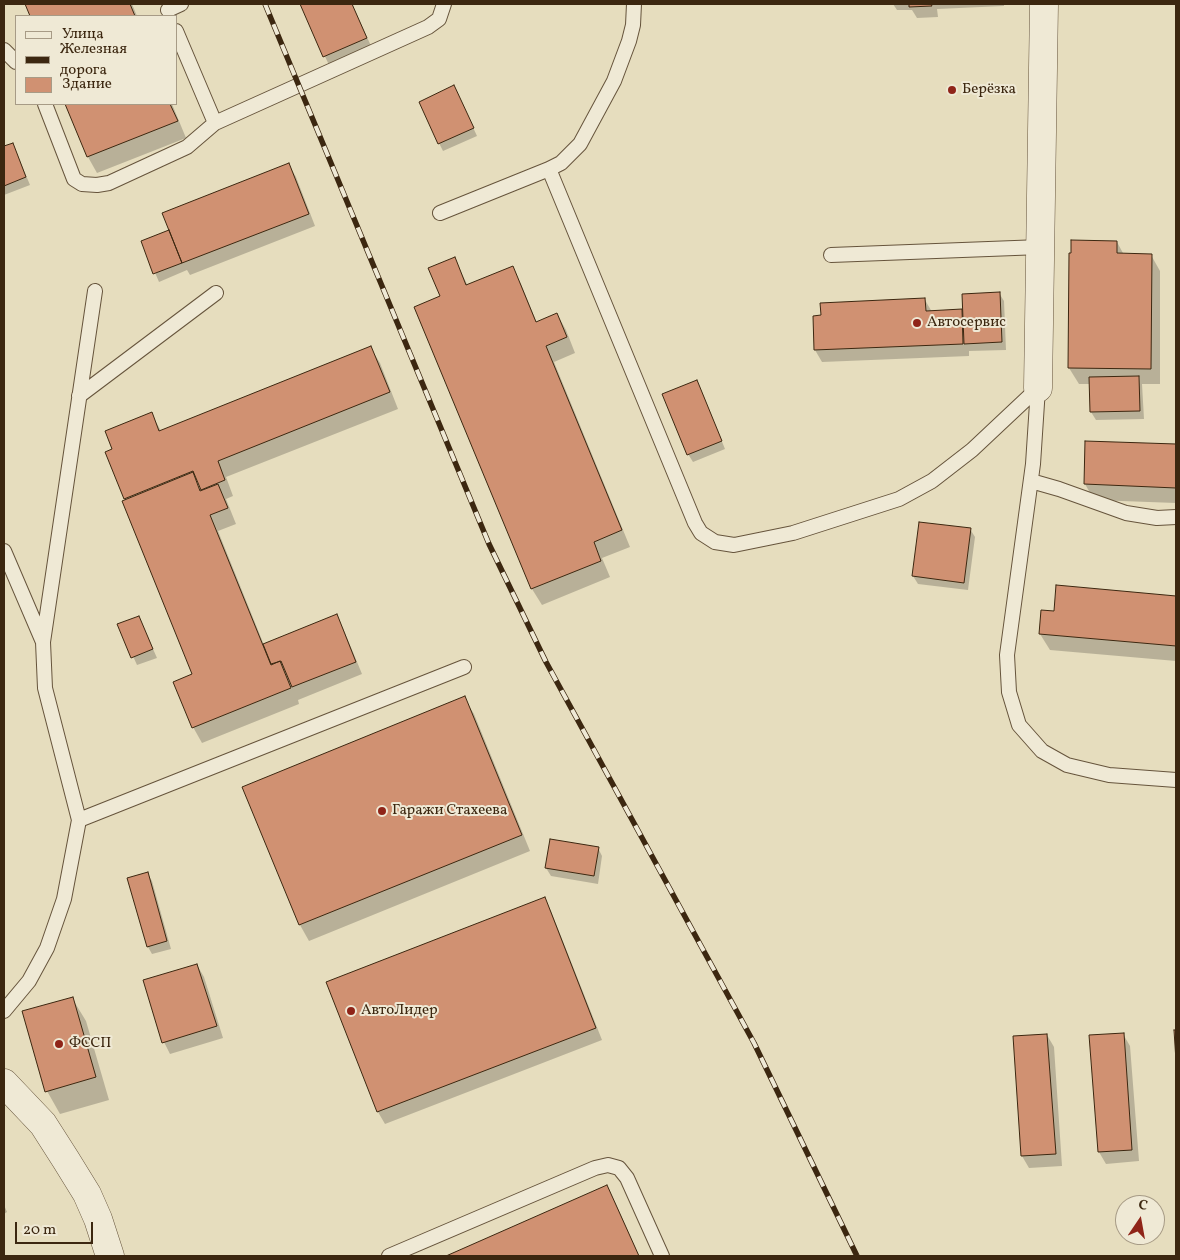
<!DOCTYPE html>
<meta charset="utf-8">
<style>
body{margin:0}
#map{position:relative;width:1180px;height:1260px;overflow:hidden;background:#e6ddbe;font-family:Vollkorn,serif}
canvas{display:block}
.frame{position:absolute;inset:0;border:5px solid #3c2710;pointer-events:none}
.legend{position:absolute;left:15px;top:15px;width:162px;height:90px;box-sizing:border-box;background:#efe9d5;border:1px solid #a79b86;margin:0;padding:6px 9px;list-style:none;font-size:15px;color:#3c2710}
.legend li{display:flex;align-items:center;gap:10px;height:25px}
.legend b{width:25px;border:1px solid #a79b86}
.north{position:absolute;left:1115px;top:1195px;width:50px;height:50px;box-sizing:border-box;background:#efe9d5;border:1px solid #a79b86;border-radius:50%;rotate:12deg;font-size:14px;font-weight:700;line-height:20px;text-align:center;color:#3c2710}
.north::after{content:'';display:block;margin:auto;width:18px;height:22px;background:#8f2418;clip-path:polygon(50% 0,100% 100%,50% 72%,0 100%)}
.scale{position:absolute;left:15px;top:1222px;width:78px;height:22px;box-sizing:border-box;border:2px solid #3c2710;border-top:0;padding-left:6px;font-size:15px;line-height:18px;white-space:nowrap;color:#3c2710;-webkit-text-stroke:4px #efe9d5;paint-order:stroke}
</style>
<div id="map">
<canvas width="1180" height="1260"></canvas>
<div class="frame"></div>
<ul class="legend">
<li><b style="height:6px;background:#efe9d5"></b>Улица</li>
<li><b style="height:6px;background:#3c2710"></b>Железная дорога</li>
<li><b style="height:14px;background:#d09172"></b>Здание</li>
</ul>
<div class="north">С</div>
<div class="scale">20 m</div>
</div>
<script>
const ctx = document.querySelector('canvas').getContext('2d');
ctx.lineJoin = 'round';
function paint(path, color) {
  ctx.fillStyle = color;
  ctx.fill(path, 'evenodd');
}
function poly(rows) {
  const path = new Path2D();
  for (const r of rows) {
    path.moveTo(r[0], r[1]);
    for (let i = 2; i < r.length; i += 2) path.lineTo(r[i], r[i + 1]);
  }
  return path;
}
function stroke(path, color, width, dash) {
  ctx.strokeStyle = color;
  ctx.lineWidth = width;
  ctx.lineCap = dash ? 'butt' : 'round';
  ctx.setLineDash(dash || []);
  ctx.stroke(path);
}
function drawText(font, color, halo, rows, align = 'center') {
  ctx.font = font + ' Vollkorn,serif';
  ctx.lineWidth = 4;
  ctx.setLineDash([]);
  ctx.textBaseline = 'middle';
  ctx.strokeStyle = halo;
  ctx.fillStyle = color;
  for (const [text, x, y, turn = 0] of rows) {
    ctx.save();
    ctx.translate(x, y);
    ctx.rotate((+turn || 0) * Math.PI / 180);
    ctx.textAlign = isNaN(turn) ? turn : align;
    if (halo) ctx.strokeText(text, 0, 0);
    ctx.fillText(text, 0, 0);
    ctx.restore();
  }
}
const shadow = poly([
 [27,4,132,4,137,16,32,16],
 [304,4,352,4,371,46,329,65,301,5],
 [893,4,1004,4,1004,6,937,9,938,17,917,18,912,10,897,10],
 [458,95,477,136,443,151,439,143],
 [67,104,172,104,186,138,97,173,88,157],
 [13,144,30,185,4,195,4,148],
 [289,165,296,177,315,226,190,275,187,270,159,282,142,242,171,231],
 [1117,242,1124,255,1151,255,1160,271,1160,384,1142,384,1144,419,1096,420,1091,412,1091,384,1079,384,1069,368],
 [454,258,468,286,512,268,521,284,537,323,557,314,566,330,575,353,554,362,630,547,602,558,610,577,542,605,532,589,416,307,442,297],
 [999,293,1004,301,1006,350,969,351,969,356,822,362,815,350,814,317,925,300,932,312,961,311,964,316],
 [370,347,380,363,398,409,226,477,233,496,226,499,236,524,218,531,264,645,336,616,343,628,362,674,298,700,299,704,202,743,193,727,193,675,107,453,114,450,151,413,161,431],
 [194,469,200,488,198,489,191,471],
 [701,390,725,449,693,462,688,454],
 [1087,442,1176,446,1176,503,1094,500,1085,484],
 [970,529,975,537,968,590,918,584,913,576],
 [1057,587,1176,597,1176,661,1050,650,1040,634,1043,611,1055,612],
 [139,617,157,658,137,665,119,625],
 [464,698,474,714,530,851,309,941,300,925,244,788],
 [598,848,602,856,598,884,551,876,546,868],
 [147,873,152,881,171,949,152,954,148,947],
 [544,899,551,911,602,1040,385,1124,378,1112,327,983],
 [197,965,204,977,223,1038,170,1054,164,1042],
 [72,998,86,1021,109,1100,60,1114,47,1091],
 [1123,1034,1130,1046,1139,1161,1106,1164,1099,1152],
 [1047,1035,1054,1047,1062,1166,1029,1168,1022,1156,1014,1038],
 [606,1186,615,1202,639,1256,449,1256],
 [4,1205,7,1212,4,1214]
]);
const building = poly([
 [25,4,130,4,135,16,30,16,25,4],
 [300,4,352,4,367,38,323,57,300,4],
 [909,4,931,4,932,6,909,7,909,4],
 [454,85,474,128,438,144,419,102,454,85],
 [65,104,170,104,178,121,87,157,65,104],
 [13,143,26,177,4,186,4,146,13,143],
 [289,163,309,214,182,263,162,213,289,163],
 [169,230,182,263,153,274,141,241,169,230],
 [1071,240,1117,241,1117,253,1152,254,1151,369,1068,368,1069,253,1071,253,1071,240],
 [455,257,466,285,513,266,536,322,557,313,567,337,546,346,622,530,594,542,601,561,531,589,414,307,440,296,428,268,455,257],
 [1000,292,1002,342,964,344,962,294,1000,292],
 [925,298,926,311,962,309,963,344,814,350,813,316,821,315,820,303,925,298],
 [371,346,390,392,218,461,225,480,201,490,193,471,124,499,105,452,112,449,105,431,152,412,159,431,371,346],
 [1139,376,1140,411,1090,412,1089,377,1139,376],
 [697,380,722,441,687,455,662,394,697,380],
 [1085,441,1176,444,1176,488,1084,484,1085,441],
 [193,472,200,491,218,484,228,508,210,515,271,665,280,661,291,688,192,728,173,682,192,674,122,501,193,472],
 [919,522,971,528,964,583,912,576,919,522],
 [1056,585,1176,596,1176,646,1039,634,1041,610,1054,611,1056,585],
 [337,614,356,662,292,687,281,661,271,664,263,644,337,614],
 [139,616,153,649,131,658,117,624,139,616],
 [465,696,522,835,299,925,242,787,465,696],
 [550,839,599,847,594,876,545,868,550,839],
 [148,872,167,941,147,947,127,878,148,872],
 [545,897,596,1028,377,1112,326,982,545,897],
 [197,964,217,1026,162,1043,143,980,197,964],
 [73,997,96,1077,45,1092,22,1011,73,997],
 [1174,1030,1176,1030,1176,1061,1174,1030],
 [1124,1033,1132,1150,1098,1152,1089,1035,1124,1033],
 [1047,1034,1056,1154,1021,1156,1013,1036,1047,1034],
 [607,1185,639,1256,446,1256,607,1185]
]);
const service = poly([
 [168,10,181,4],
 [176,31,215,123],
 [4,50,16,62],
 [45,104,74,179,82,184,97,185,109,183,187,147,215,123,428,27,439,19,444,4],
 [549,169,561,163,580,144,614,81,629,41,633,25,634,4],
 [440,213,549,169,695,523,701,533,715,542,734,545,793,533,899,499,932,481,972,450,1038,388],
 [831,255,1041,247],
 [1038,388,1033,464,1007,655,1009,692,1019,725,1042,751,1067,765,1109,775,1176,780],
 [79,396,216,293],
 [1031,481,1059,489,1126,513,1157,518,1176,517],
 [4,551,43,642,45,688,79,820],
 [43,642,95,291],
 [4,1011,29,981,47,948,64,899,79,820,464,667],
 [389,1256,595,1168,608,1165,619,1168,627,1178,662,1256]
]);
const minor = poly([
 [1038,388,1044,4],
 [4,1083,43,1124,66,1160,87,1194,98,1219,110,1256]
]);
const rail = poly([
 [265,4,489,544,546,662,754,1043,857,1256]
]);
const markers = [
 [952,90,5,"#8f2418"],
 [917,323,5,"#8f2418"],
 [382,811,5,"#8f2418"],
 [351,1011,5,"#8f2418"],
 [59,1044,5,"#8f2418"]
];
const poiNames = [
 ["Берёзка",962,90],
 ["Автосервис",927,323],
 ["Гаражи Стахеева",392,811],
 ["АвтоЛидер",361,1011],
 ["ФССП",69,1044]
];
paint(shadow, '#0003');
paint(building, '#d09172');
stroke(building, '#3c2710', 1);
stroke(service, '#66543c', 16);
stroke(minor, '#66543c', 29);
stroke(service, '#efe9d5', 14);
stroke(minor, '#efe9d5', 28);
stroke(rail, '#3c2710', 5.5);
stroke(rail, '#efe9d5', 4, [11]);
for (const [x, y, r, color] of markers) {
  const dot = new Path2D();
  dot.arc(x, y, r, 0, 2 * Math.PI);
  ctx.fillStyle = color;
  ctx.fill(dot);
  stroke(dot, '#efe9d5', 2);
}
drawText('15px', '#3c2710', '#efe9d5', poiNames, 'left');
</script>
